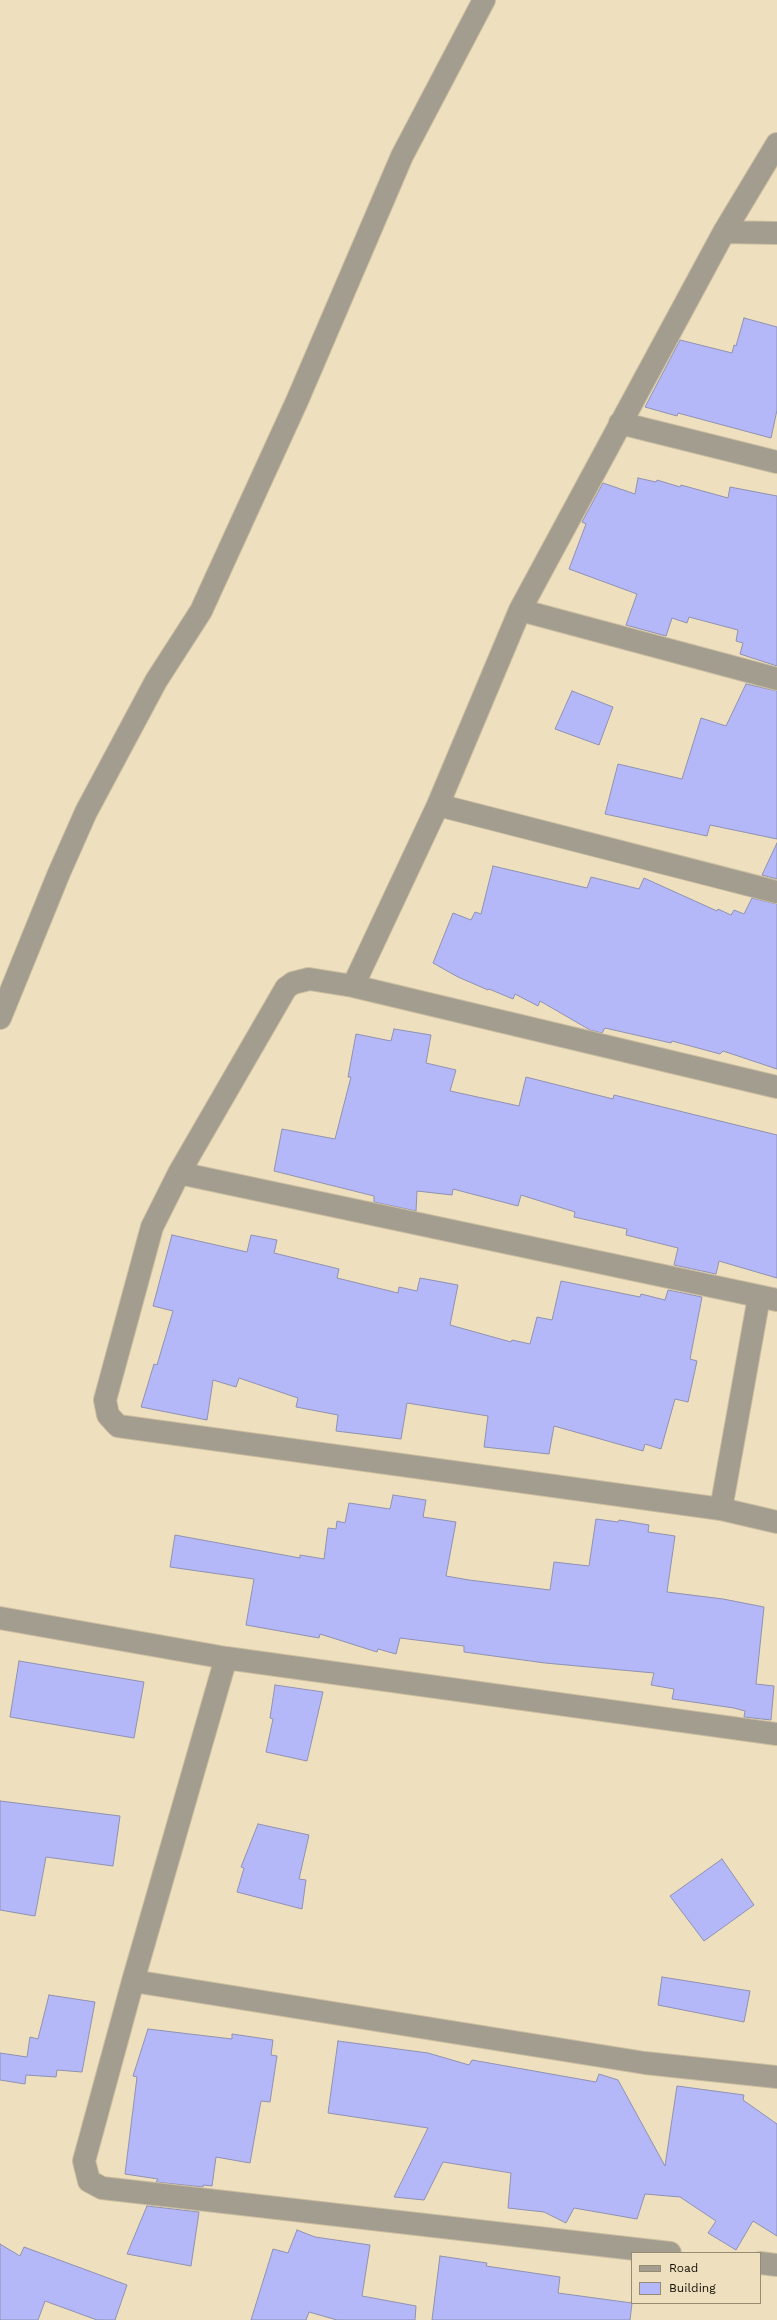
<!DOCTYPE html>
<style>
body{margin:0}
#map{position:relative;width:777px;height:2320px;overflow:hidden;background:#eedfbe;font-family:"Work Sans",sans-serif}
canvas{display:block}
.legend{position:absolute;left:631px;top:2252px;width:130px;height:52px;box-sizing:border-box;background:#eedfbe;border:1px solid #968b73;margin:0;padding:5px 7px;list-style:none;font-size:12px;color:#120d03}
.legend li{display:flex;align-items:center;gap:8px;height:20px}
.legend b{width:20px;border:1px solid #968b73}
</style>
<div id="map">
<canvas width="777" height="2320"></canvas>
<ul class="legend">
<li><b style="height:5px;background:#a39d8f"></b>Road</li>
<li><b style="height:11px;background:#b4b8f9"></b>Building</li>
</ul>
</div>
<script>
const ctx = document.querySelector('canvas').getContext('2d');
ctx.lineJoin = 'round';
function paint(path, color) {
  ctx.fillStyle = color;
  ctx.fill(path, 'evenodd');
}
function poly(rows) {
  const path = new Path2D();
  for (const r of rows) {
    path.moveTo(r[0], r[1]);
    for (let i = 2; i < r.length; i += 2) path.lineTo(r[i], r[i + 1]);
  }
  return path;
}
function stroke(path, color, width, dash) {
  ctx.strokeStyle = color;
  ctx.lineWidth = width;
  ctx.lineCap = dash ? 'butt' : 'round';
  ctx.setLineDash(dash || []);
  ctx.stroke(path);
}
const building = poly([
 [744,318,777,327,777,410,771,438,678,413,677,416,645,407,680,340,732,353,734,345,736,346,744,318],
 [638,478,656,482,657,480,680,487,681,485,728,498,730,487,777,496,777,666,740,654,743,643,736,641,738,630,689,617,687,623,672,618,666,636,626,625,637,594,569,569,586,524,582,522,603,483,635,494,638,478],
 [746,684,777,691,777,839,710,825,707,836,605,814,618,764,682,779,701,718,726,726,746,684],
 [572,691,613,707,599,745,555,729,572,691],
 [777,843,777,879,762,875,777,843],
 [493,866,587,888,591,877,639,889,644,878,717,911,718,909,731,915,734,910,744,914,752,898,777,904,777,1069,723,1051,720,1054,672,1041,671,1043,605,1028,602,1033,590,1030,540,1001,538,1006,515,994,513,999,489,989,488,990,458,977,433,963,453,913,471,920,475,912,481,914,493,866],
 [394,1029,431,1035,426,1063,456,1070,450,1091,519,1106,526,1077,613,1099,614,1095,777,1135,777,1278,719,1261,716,1274,674,1265,678,1248,626,1235,627,1229,574,1217,575,1212,521,1195,518,1206,453,1189,452,1195,417,1191,416,1211,374,1202,374,1196,274,1171,282,1129,335,1139,351,1077,348,1077,356,1034,391,1041,394,1029],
 [172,1235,247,1252,251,1235,277,1240,274,1253,339,1269,337,1278,398,1293,399,1287,417,1291,420,1278,458,1285,450,1325,511,1342,512,1340,530,1344,537,1317,552,1320,561,1281,640,1297,641,1294,665,1300,668,1290,702,1297,690,1359,697,1361,688,1402,675,1399,661,1449,645,1444,643,1451,554,1426,549,1454,484,1447,488,1416,407,1403,401,1439,336,1431,338,1415,296,1407,298,1398,239,1378,236,1387,213,1380,207,1420,141,1407,154,1364,157,1365,173,1311,153,1306,172,1235],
 [393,1495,426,1500,423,1517,456,1522,446,1576,469,1580,550,1590,554,1562,589,1566,596,1519,618,1522,619,1520,649,1525,648,1532,675,1536,667,1592,723,1599,764,1607,756,1684,774,1686,771,1720,744,1717,745,1711,734,1708,672,1699,674,1689,651,1685,654,1673,545,1663,464,1652,464,1646,400,1638,396,1654,378,1649,377,1652,320,1634,319,1638,246,1625,254,1579,170,1567,175,1535,300,1558,300,1555,324,1559,328,1528,336,1529,337,1521,345,1523,349,1503,390,1509,393,1495],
 [19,1661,144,1682,134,1738,10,1717,19,1661],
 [275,1685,323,1692,307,1761,266,1752,273,1719,270,1718,275,1685],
 [0,1801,120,1816,113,1866,46,1857,35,1916,0,1910,0,1801],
 [258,1824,309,1835,299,1879,306,1880,302,1909,237,1892,244,1868,241,1867,258,1824],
 [722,1859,754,1905,704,1941,670,1896,722,1859],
 [662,1977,750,1991,744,2022,658,2005,662,1977],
 [49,1995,95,2002,82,2072,57,2070,56,2077,26,2075,25,2084,0,2080,0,2053,27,2057,30,2037,38,2039,49,1995],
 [148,2029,232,2039,232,2034,273,2040,271,2055,277,2056,270,2102,261,2101,250,2163,216,2157,212,2186,203,2185,203,2187,156,2182,158,2179,125,2174,137,2077,133,2076,148,2029],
 [338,2041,428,2053,469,2065,472,2060,596,2082,599,2074,618,2080,665,2166,677,2086,744,2095,743,2100,777,2124,777,2236,753,2221,736,2250,708,2233,716,2221,680,2197,645,2194,637,2219,574,2208,566,2223,544,2212,508,2208,511,2173,443,2162,424,2200,394,2197,428,2128,328,2113,338,2041],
 [147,2206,199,2212,191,2266,127,2254,147,2206],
 [297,2230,315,2237,370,2245,362,2296,416,2306,415,2320,337,2320,309,2312,306,2320,251,2320,273,2249,288,2253,297,2230],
 [0,2244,20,2256,24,2247,127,2285,115,2320,97,2320,45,2301,38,2320,0,2320,0,2244],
 [440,2256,487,2263,486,2266,560,2277,558,2293,632,2303,630,2320,432,2320,440,2256]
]);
const minor = poly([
 [724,232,777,233],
 [620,423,777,462],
 [520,610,777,679],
 [438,805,777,892],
 [353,986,438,805,520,610,724,232,777,144],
 [0,1018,59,873,86,812,156,681,201,611,297,401,402,156,484,0],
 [777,1087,353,986,309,979,293,983,286,988,179,1173,152,1227,105,1400,108,1415,118,1426,721,1509,777,1522],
 [179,1173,777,1300],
 [721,1509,759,1297],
 [0,1618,226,1658,777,1734],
 [226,1658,133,1981,84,2161,89,2181,102,2188,670,2253],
 [133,1981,645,2063,777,2077],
 [760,2263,777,2265]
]);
paint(building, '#b4b8f9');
stroke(building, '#8f91b1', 1);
stroke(minor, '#cbbda0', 24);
stroke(minor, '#a39d8f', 22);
</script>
